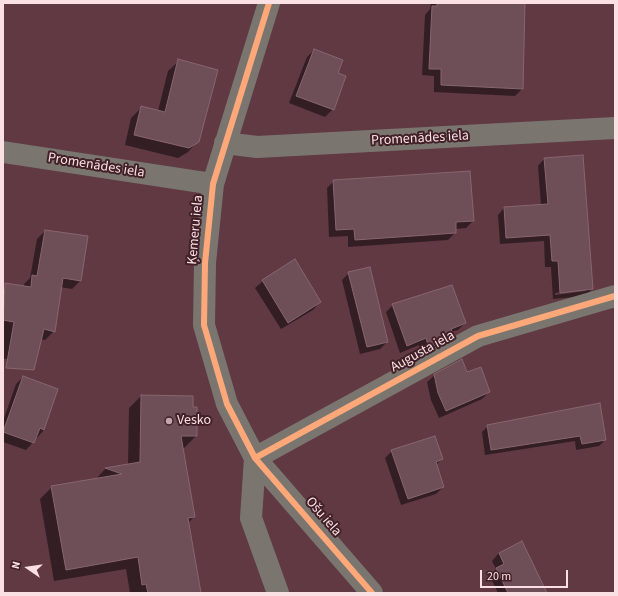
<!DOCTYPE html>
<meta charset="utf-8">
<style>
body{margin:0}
#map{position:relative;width:618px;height:596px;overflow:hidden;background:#603943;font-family:"Source Sans 3",sans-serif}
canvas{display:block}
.frame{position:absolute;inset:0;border:4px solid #fadfe3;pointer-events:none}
.north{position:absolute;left:8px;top:548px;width:40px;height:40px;-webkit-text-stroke:3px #412027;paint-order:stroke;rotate:283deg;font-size:11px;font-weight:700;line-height:16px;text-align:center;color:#fadfe3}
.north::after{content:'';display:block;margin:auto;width:14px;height:18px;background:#fadfe3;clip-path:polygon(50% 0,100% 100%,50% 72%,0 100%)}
.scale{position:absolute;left:480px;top:570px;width:88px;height:18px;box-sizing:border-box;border:2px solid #fadfe3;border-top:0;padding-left:5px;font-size:12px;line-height:14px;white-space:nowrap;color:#fadfe3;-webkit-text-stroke:3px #412027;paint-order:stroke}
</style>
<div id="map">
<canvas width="618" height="596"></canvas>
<div class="frame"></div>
<div class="north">N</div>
<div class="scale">20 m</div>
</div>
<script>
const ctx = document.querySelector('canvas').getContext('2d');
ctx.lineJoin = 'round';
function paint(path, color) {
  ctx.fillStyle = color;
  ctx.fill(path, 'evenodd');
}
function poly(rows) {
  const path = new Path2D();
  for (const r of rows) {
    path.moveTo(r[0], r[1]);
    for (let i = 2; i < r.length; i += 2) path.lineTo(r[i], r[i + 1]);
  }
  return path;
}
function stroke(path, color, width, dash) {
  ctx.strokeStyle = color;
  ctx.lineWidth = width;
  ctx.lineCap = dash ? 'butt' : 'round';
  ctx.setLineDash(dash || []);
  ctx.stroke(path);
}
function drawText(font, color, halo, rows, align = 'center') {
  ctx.font = font + ' "Source Sans 3",sans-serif';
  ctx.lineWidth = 4;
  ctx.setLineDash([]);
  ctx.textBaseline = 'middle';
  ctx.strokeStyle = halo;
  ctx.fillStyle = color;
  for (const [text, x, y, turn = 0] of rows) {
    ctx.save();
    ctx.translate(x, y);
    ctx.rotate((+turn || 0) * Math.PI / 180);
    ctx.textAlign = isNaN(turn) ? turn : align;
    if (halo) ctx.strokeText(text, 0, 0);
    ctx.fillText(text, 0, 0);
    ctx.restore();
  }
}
const shadow = poly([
 [431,3,524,3,522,89,515,96,434,92,434,76,422,75,425,15,430,9],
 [314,50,337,74,333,109,325,117,289,103,307,57],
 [179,61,198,141,188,152,178,158,125,145,131,118,142,107,158,111,168,71],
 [544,159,592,289,585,296,553,299,551,267,545,267,544,241,500,244,498,215,504,208,541,205,538,166],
 [586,289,586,291,555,295,555,293],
 [334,181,473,221,466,228,455,229,455,233,448,240,348,247,348,236,329,237,327,188],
 [45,231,81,280,72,289,60,287,54,331,45,340,41,339,30,357,3,359,3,286,6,284,24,287,24,284,30,278,37,239],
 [349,273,387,342,380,349,360,354,342,280],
 [263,281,320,302,313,310,281,329,255,288],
 [393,305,465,323,458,330,451,332,452,335,445,342,421,355,419,345,400,353,386,312],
 [435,375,489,392,482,399,439,418,431,400,427,382],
 [23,377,44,430,26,450,3,442,3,421,16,384],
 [141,396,192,407,196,436,184,448,182,448,194,517,188,523,200,593,130,593,126,569,54,581,40,499,52,487,95,480,105,469,128,465,129,408],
 [599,404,605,440,599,446,576,450,575,441,485,455,482,432,488,426],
 [392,451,442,459,436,465,443,487,436,494,401,505,385,458],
 [499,553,546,593,498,593,490,576,496,569,492,561]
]);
const building = poly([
 [437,3,525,3,523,89,441,85,441,69,429,69,432,6,437,6,437,3],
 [314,49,343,60,338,73,346,76,334,110,296,96,314,49],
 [178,59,218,70,199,142,189,148,134,135,141,106,165,112,178,59],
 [583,155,593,289,560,293,558,261,552,261,550,235,506,238,504,207,548,204,544,158,583,155],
 [470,171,474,221,456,222,456,233,355,240,354,229,336,230,333,180,470,171],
 [45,230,88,236,81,281,63,278,55,332,44,329,34,370,6,368,14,322,3,320,5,283,31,287,32,275,37,276,45,230],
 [295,259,321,302,288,323,262,280,295,259],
 [370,267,388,342,367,347,348,272,370,267],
 [452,285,466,323,451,329,453,335,429,349,426,338,407,346,392,304,452,285],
 [462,359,467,372,481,367,490,392,446,411,438,393,434,374,462,359],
 [23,376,58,389,44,430,40,428,34,443,3,432,23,376],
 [141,395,193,396,193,407,197,407,197,436,181,436,195,517,188,518,201,593,148,593,146,584,142,585,138,557,66,570,51,486,122,474,105,468,140,462,141,395],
 [600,403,606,440,582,444,580,436,491,450,487,425,600,403],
 [435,436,443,459,436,462,444,487,408,499,391,450,435,436],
 [522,541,547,593,508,593,496,568,504,564,499,553,522,541]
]);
const minor = poly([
 [269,3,213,184,205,263,204,325,227,404,255,458,372,593],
 [225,143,257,147,615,128],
 [3,152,213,184],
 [255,458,478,336,615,296],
 [255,458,251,518,278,593]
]);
const cycleway = poly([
 [269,3,213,184,205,263,204,325,227,404,255,458,372,593],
 [255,458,478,336,615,296]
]);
const markers = [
 [169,421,4,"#c4a5ab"]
];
const streetNames = [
 ["Promenādes iela",420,139,-3],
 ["Promenādes iela",96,166,9],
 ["Ķemeru iela",196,230,-85],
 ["Augusta iela",423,352,-29],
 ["Ošu iela",323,517,49]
];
const poiNames = [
 ["Vesko",177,421]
];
paint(shadow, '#0007');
paint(building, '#6f4f57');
stroke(building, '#87666d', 1);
stroke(minor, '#7a766f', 22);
stroke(cycleway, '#fea87a', 6);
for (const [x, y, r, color] of markers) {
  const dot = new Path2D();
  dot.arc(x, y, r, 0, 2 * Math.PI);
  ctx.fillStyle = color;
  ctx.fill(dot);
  stroke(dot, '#412027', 1.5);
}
drawText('14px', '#fadfe3', '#412027', streetNames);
drawText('14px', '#fadfe3', '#412027', poiNames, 'left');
</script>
